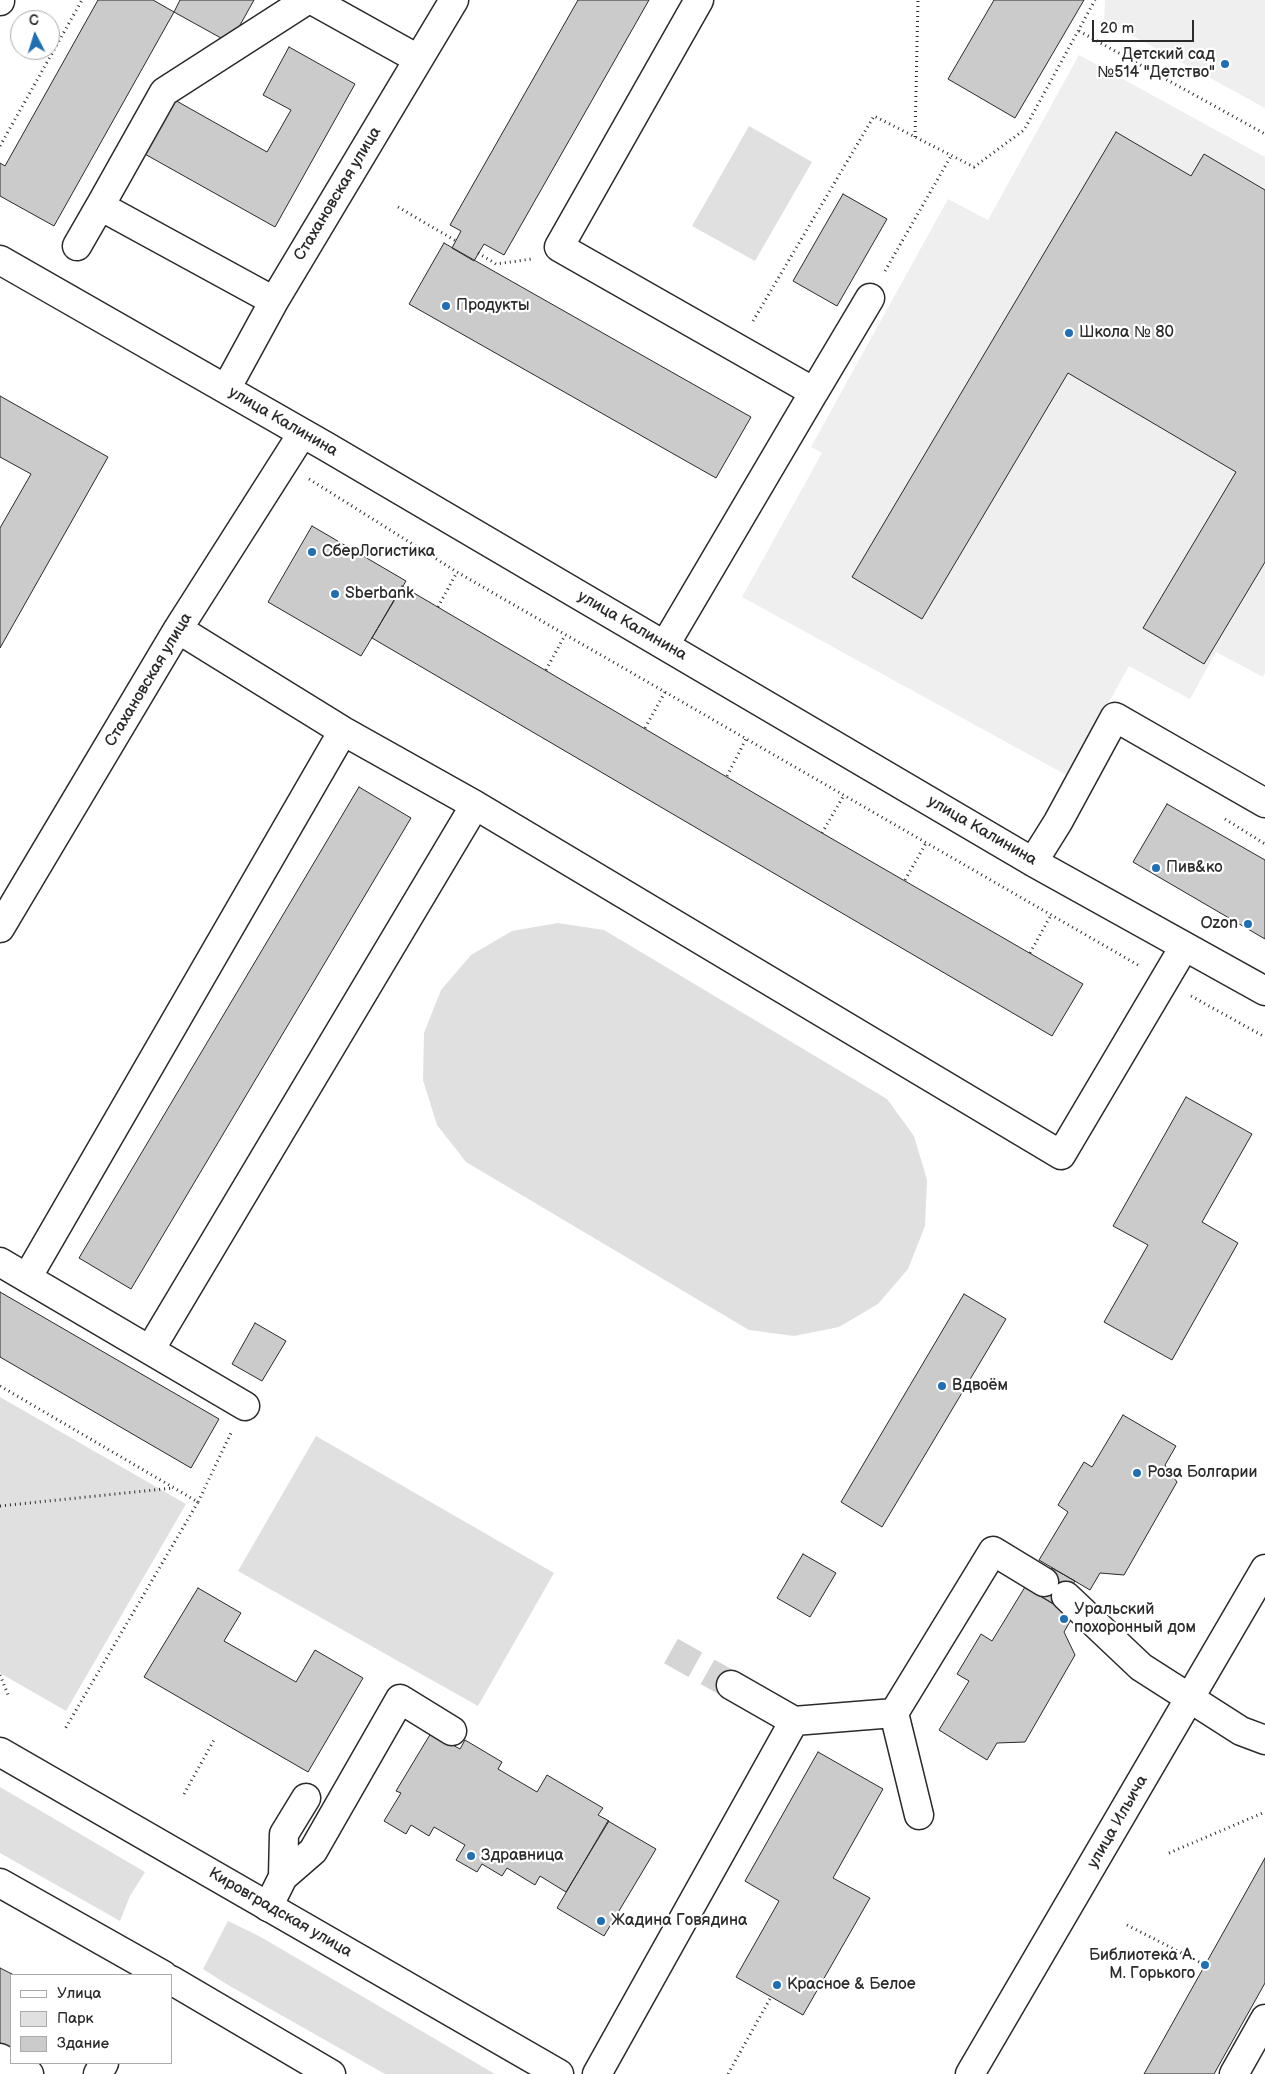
<!DOCTYPE html>
<meta charset="utf-8">
<style>
body{margin:0}
#map{position:relative;width:1265px;height:2074px;overflow:hidden;background:#fff;font-family:"Balsamiq Sans",sans-serif}
canvas{display:block}
.legend{position:absolute;left:10px;top:1974px;width:162px;height:90px;box-sizing:border-box;background:#fff;border:1px solid #aaa;margin:0;padding:6px 9px;list-style:none;font-size:15px;color:#2b2b2b}
.legend li{display:flex;align-items:center;gap:10px;height:25px}
.legend b{width:25px;border:1px solid #aaa}
.north{position:absolute;left:10px;top:10px;width:50px;height:50px;box-sizing:border-box;background:#fff;border:1px solid #aaa;border-radius:50%;rotate:355deg;font-size:14px;font-weight:700;line-height:20px;text-align:center;color:#2b2b2b}
.north::after{content:'';display:block;margin:auto;width:18px;height:22px;background:#1f6fb2;clip-path:polygon(50% 0,100% 100%,50% 72%,0 100%)}
.scale{position:absolute;left:1092px;top:20px;width:102px;height:22px;box-sizing:border-box;border:2px solid #2b2b2b;border-top:0;padding-left:6px;font-size:15px;line-height:18px;white-space:nowrap;color:#2b2b2b;-webkit-text-stroke:4px #fff;paint-order:stroke}
</style>
<div id="map">
<canvas width="1265" height="2074"></canvas>
<ul class="legend">
<li><b style="height:6px;background:#fff"></b>Улица</li>
<li><b style="height:14px;background:#e0e0e0"></b>Парк</li>
<li><b style="height:14px;background:#cbcbcb"></b>Здание</li>
</ul>
<div class="north">С</div>
<div class="scale">20 m</div>
</div>
<script>
const ctx = document.querySelector('canvas').getContext('2d');
ctx.lineJoin = 'round';
function paint(path, color) {
  ctx.fillStyle = color;
  ctx.fill(path, 'evenodd');
}
function poly(rows) {
  const path = new Path2D();
  for (const r of rows) {
    path.moveTo(r[0], r[1]);
    for (let i = 2; i < r.length; i += 2) path.lineTo(r[i], r[i + 1]);
  }
  return path;
}
function stroke(path, color, width, dash) {
  ctx.strokeStyle = color;
  ctx.lineWidth = width;
  ctx.lineCap = dash ? 'butt' : 'round';
  ctx.setLineDash(dash || []);
  ctx.stroke(path);
}
function drawText(font, color, halo, rows, align = 'center') {
  ctx.font = font + ' "Balsamiq Sans",sans-serif';
  ctx.lineWidth = 4.5;
  ctx.setLineDash([]);
  ctx.textBaseline = 'middle';
  ctx.strokeStyle = halo;
  ctx.fillStyle = color;
  for (const [text, x, y, turn = 0] of rows) {
    ctx.save();
    ctx.translate(x, y);
    ctx.rotate((+turn || 0) * Math.PI / 180);
    ctx.textAlign = isNaN(turn) ? turn : align;
    if (halo) ctx.strokeText(text, 0, 0);
    ctx.fillText(text, 0, 0);
    ctx.restore();
  }
}
const built = poly([
 [1105,0,1265,0,1265,108,1104,20],
 [1079,55,1265,157,1265,673,1263,677,1216,652,1190,699,1129,666,1068,776,742,597,822,453,811,447,948,199,988,220]
]);
const green = poly([
 [749,126,812,162,755,261,692,226],
 [558,923,604,930,887,1099,914,1136,927,1180,925,1226,908,1269,878,1304,839,1327,794,1336,749,1330,466,1162,437,1125,423,1080,424,1033,441,990,471,955,512,931],
 [0,1397,186,1504,66,1711,0,1673],
 [316,1436,554,1573,478,1706,238,1571],
 [0,1787,145,1872,130,1896,120,1921,0,1853],
 [228,1921,259,1936,495,2074,385,2074,228,1985,203,1969]
]);
const building = poly([
 [98,0,153,0,174,12,54,226,0,196,0,163,5,166,98,0],
 [180,0,254,0,230,43,174,12,180,0],
 [578,0,649,0,504,255,484,244,474,261,452,248,461,231,450,225,578,0],
 [994,0,1084,0,1015,118,948,79,994,0],
 [289,47,355,84,275,227,143,153,173,99,267,152,291,110,263,95,289,47],
 [1116,132,1191,176,1204,154,1265,190,1265,562,1204,664,1143,628,1236,472,1068,373,922,619,852,577,1116,132],
 [843,194,887,219,837,306,793,281,843,194],
 [444,243,751,417,716,478,409,304,444,243],
 [0,396,108,457,0,648,0,528,31,474,0,457,0,396],
 [312,526,406,581,361,656,268,602,312,526],
 [402,586,822,833,1083,984,1052,1036,372,638,402,586],
 [359,787,411,818,131,1289,79,1258,359,787],
 [1167,804,1265,860,1265,939,1133,862,1167,804],
 [1186,1097,1252,1134,1202,1222,1238,1243,1172,1360,1104,1322,1148,1245,1113,1226,1186,1097],
 [0,1292,219,1419,191,1468,0,1357,0,1292],
 [964,1294,1006,1319,882,1527,841,1502,964,1294],
 [255,1323,286,1341,262,1381,232,1364,255,1323],
 [1123,1415,1176,1446,1165,1465,1177,1482,1124,1575,1100,1573,1090,1590,1039,1560,1068,1512,1058,1505,1084,1462,1092,1467,1123,1415],
 [803,1554,836,1573,810,1617,777,1598,803,1554],
 [1052,1568,1075,1581,1059,1607,1037,1594,1052,1568],
 [1025,1587,1073,1616,1064,1632,1075,1655,1025,1742,997,1743,987,1760,939,1730,969,1681,957,1674,981,1634,992,1641,1025,1587],
 [198,1588,241,1613,224,1641,296,1682,315,1650,363,1678,308,1772,144,1677,198,1588],
 [431,1733,460,1749,465,1740,502,1762,498,1769,537,1792,547,1775,603,1808,598,1815,609,1821,566,1892,540,1876,535,1885,507,1868,502,1876,482,1864,477,1872,456,1860,465,1845,434,1827,429,1836,411,1825,406,1834,384,1821,401,1793,396,1791,431,1733],
 [818,1752,883,1789,833,1878,870,1898,803,2015,736,1977,779,1901,745,1881,818,1752],
 [608,1821,656,1849,604,1936,557,1908,608,1821],
 [1265,1858,1265,1983,1214,2074,1144,2074,1265,1858],
 [0,1968,14,1975,11,1975,11,2049,0,2043,0,1968]
]);
const minorTunnel = poly([
 [671,1651,731,1685]
]);
const path = poly([
 [1079,31,1265,134],
 [915,137,918,0],
 [0,146,82,0],
 [398,207,456,241],
 [478,253,496,264,532,259],
 [885,271,951,156],
 [753,321,874,116,974,167,1024,130,1095,0],
 [309,479,457,572,1138,965],
 [438,607,457,572],
 [546,670,565,635],
 [645,728,665,692],
 [727,776,746,739],
 [1225,819,1265,844],
 [822,833,844,795],
 [905,880,926,843],
 [1030,953,1051,915],
 [1191,996,1265,1037],
 [0,1386,198,1502,65,1729],
 [198,1502,231,1433],
 [0,1506,173,1488],
 [0,1675,9,1697],
 [184,1794,214,1740],
 [1169,1853,1265,1812],
 [1127,1925,1205,1965],
 [728,2074,771,1997]
]);
const minor = poly([
 [312,0,418,59],
 [0,1,0,0],
 [77,246,100,206],
 [0,260,327,447,1033,862,1265,991],
 [274,301,100,206,164,92,307,0],
 [226,389,274,301,454,0],
 [814,392,870,298],
 [178,629,343,731,475,805,1061,1155,1184,947],
 [665,645,814,392,559,247,699,0],
 [1033,862,1058,822,1115,717,1265,803],
 [0,928,178,629,302,434],
 [0,1262,245,1406],
 [27,1278,343,731],
 [150,1350,475,805],
 [1066,1596,1141,1667,1241,1731,1265,1740],
 [731,1685,794,1721],
 [919,1815,894,1713,993,1551,1044,1582],
 [283,1877,284,1834,306,1798],
 [268,1907,283,1877,313,1851,400,1699,452,1731],
 [0,2058,29,2074],
 [98,2074,104,2063],
 [597,2074,794,1721,894,1713],
 [970,2074,1265,1569],
 [1234,2074,1265,2019]
]);
const major = poly([
 [0,1752,559,2074],
 [0,1883,163,1975],
 [171,1980,331,2074]
]);
const markers = [
 [1225,64,5,"#1f6fb2"],
 [446,306,5,"#1f6fb2"],
 [1069,333,5,"#1f6fb2"],
 [312,552,5,"#1f6fb2"],
 [335,594,5,"#1f6fb2"],
 [1156,868,5,"#1f6fb2"],
 [1248,924,5,"#1f6fb2"],
 [942,1386,5,"#1f6fb2"],
 [1137,1473,5,"#1f6fb2"],
 [1064,1619,5,"#1f6fb2"],
 [471,1856,5,"#1f6fb2"],
 [601,1921,5,"#1f6fb2"],
 [1205,1965,5,"#1f6fb2"],
 [777,1985,5,"#1f6fb2"]
];
const poiNames = [
 ["Детский сад",1215,55,"right"],
 ["№514 \"Детство\"",1215,73,"right"],
 ["Продукты",456,306],
 ["Школа № 80",1079,333],
 ["СберЛогистика",322,552],
 ["Sberbank",345,594],
 ["Пив&ко",1166,868],
 ["Ozon",1238,924,"right"],
 ["Вдвоём",952,1386],
 ["Роза Болгарии",1147,1473],
 ["Уральский",1074,1610],
 ["похоронный дом",1074,1628],
 ["Здравница",481,1856],
 ["Жадина Говядина",611,1921],
 ["Библиотека А.",1195,1956,"right"],
 ["М. Горького",1195,1974,"right"],
 ["Красное & Белое",787,1985]
];
const streetNames = [
 ["Стахановская улица",338,194,-59],
 ["улица Калинина",283,422,30],
 ["улица Калинина",632,626,30],
 ["Стахановская улица",149,680,-59],
 ["улица Калинина",982,831,30],
 ["улица Ильича",1118,1822,-60],
 ["Кировградская улица",280,1913,30]
];
paint(built, '#efefef');
paint(green, '#e0e0e0');
paint(building, '#cbcbcb');
stroke(building, '#2b2b2b', 1);
stroke(minorTunnel, '#d5d5d5', 28, [28, 14]);
stroke(minor, '#2b2b2b', 31);
stroke(major, '#2b2b2b', 31);
stroke(path, '#2b2b2b', 3, [1, 4]);
stroke(minor, '#fff', 28);
stroke(major, '#fff', 28);
for (const [x, y, r, color] of markers) {
  const dot = new Path2D();
  dot.arc(x, y, r, 0, 2 * Math.PI);
  ctx.fillStyle = color;
  ctx.fill(dot);
  stroke(dot, '#fff', 2);
}
drawText('16px', '#2b2b2b', '#fff', poiNames, 'left');
drawText('16px', '#2b2b2b', '#fff', streetNames);
</script>
